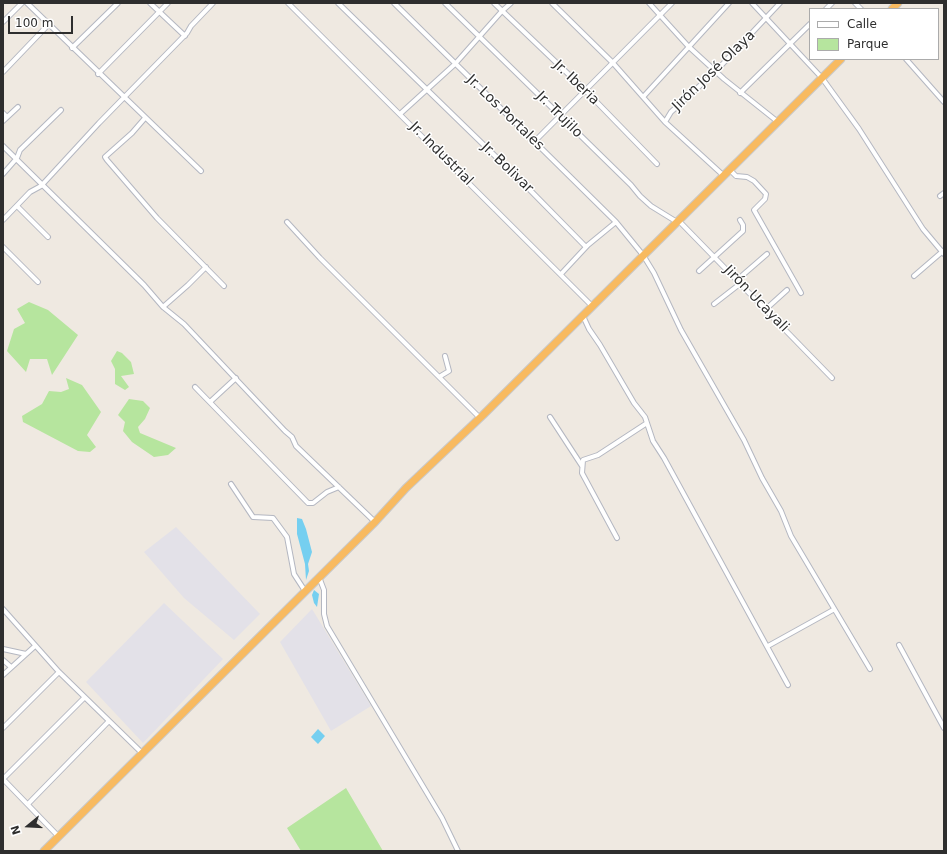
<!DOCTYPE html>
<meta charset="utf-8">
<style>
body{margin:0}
#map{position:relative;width:947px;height:854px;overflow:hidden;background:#efe9e1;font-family:"DejaVu Sans",sans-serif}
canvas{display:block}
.frame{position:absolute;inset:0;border:4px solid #2e2e2e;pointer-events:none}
.legend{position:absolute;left:809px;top:8px;width:130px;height:52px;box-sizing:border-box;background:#fff;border:1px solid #ababab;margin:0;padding:5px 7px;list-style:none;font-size:12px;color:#2e2e2e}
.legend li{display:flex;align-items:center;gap:8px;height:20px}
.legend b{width:20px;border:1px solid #ababab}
.north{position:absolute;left:8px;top:806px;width:40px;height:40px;-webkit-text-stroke:3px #fff;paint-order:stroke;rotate:252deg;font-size:11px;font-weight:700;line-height:16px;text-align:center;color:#2e2e2e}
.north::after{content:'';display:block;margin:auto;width:14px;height:18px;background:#2e2e2e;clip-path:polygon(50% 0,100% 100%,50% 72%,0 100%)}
.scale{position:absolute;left:8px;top:16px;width:65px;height:18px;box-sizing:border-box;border:2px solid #2e2e2e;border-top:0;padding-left:5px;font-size:12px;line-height:14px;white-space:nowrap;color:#2e2e2e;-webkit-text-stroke:3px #fff;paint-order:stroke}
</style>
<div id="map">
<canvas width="947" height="854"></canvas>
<div class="frame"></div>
<ul class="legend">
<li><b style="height:5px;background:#fff"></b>Calle</li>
<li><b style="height:11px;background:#b6e59e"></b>Parque</li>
</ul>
<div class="north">N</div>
<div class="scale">100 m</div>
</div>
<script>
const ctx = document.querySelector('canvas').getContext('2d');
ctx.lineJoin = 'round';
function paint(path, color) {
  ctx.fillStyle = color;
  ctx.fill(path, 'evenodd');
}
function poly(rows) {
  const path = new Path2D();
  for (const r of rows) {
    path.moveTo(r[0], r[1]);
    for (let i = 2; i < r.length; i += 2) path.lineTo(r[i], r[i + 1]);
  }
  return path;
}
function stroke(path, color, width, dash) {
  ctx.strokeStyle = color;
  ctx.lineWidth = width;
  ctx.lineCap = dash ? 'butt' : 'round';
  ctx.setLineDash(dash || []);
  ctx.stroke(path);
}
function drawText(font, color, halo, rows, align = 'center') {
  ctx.font = font + ' "DejaVu Sans",sans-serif';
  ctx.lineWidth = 3;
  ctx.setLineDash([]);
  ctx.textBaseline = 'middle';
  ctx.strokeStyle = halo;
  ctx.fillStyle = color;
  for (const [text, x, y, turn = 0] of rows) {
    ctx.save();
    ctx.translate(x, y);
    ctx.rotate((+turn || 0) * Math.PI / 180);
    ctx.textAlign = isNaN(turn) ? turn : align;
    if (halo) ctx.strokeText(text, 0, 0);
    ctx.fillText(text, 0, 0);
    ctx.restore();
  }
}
const industrial = poly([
 [176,527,260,614,234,640,184,598,144,552],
 [164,603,223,659,143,743,86,682],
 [312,609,371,706,331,731,280,642]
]);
const green = poly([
 [29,302,48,310,78,335,52,375,47,359,30,359,26,372,7,351,14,329,25,323,17,309],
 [117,351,122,353,131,362,134,374,121,376,129,387,125,390,115,384,115,369,111,361],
 [66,378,82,385,101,412,87,435,96,447,90,452,78,451,23,422,22,416,42,404,49,391,61,392,69,389],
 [129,399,143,401,150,408,145,419,138,427,140,433,176,448,168,455,154,457,132,442,123,431,125,422,118,415],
 [346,788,383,851,301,851,287,828]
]);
const water = poly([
 [297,518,302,519,306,529,312,552,308,564,309,571,306,580,305,564,297,534],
 [314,590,319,594,317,607,314,603,312,595],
 [318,729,325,736,318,744,311,737]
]);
const minor = poly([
 [27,3,201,171],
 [150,3,185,36],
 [288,3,592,306],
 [338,3,527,187,586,247],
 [394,3,616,222,643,255,654,273,681,330,744,440,762,478,781,511,791,536,870,669],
 [445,3,631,185,640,196,651,206,677,222],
 [494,3,585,90,657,164],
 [552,3,613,63,665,122,724,176],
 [649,3,688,46,724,79,778,122],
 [752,3,822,78,859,129,923,229,944,254],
 [855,3,861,9],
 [826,9,832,3],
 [3,22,22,3],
 [72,48,118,3],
 [906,59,944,102],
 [3,72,48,25],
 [98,74,168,3],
 [740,93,810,24],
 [644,96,729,3],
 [3,113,7,117],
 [400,114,455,64,502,11,511,3],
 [145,118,132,133,105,157,107,160,157,218,224,286],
 [3,121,18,107],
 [665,122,671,112,716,71,780,3],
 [535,141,672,3],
 [3,146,144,285,163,307],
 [730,170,736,176,747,177,754,181,766,194,765,199,754,210,801,293],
 [3,174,17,158,20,150,61,110],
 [940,196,944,193],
 [17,206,48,237],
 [3,220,30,192,41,186,99,123,187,33,191,26,213,3],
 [679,221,832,378],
 [287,222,320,258,480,418],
 [3,247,38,282],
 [206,267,188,285,163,307,184,324,285,431,292,437,296,446,375,522],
 [699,271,743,231,743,225,740,220],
 [561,274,588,245,616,222],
 [914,276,943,251],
 [737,280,767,254],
 [714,304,741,283],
 [766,309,787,290],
 [583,316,589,329,600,345,634,403,645,417,653,441,664,458,788,685],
 [439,377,449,371,445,356],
 [195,387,308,503,313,503,327,492,339,487],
 [210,402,236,378],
 [550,417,582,466],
 [231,484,253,517,273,518,287,537,294,574,305,591],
 [617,538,582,473,583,460,598,455,647,423],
 [319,577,324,590,324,614,327,626,442,818,458,851],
 [3,609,59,672,142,753],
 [899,645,944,728],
 [768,646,833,610],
 [3,649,26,654],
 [3,660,11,667],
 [3,675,35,646],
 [3,728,59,672],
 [3,779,84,698],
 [3,779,59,837],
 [28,804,108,722]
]);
const trunk = poly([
 [892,9,898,3],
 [44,851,375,522,406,488,483,415,841,59]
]);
const streetNames = [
 ["Jirón José Olaya",714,71,-44],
 ["Jr. Iberia",576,83,44],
 ["Jr. Los Portales",505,113,44],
 ["Jr. Trujilo",559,115,45],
 ["Jr. Industrial",441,154,45],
 ["Jr. Bolivar",507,168,44],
 ["Jirón Ucayali",756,299,46]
];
paint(industrial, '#e3e1e8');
paint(green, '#b6e59e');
paint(water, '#75cff0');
stroke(minor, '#b4b7c1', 6);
stroke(trunk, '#c9c9c9', 9);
stroke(minor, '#fff', 4);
stroke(trunk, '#f8ba60', 7);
drawText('14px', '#2e2e2e', '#fff', streetNames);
</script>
